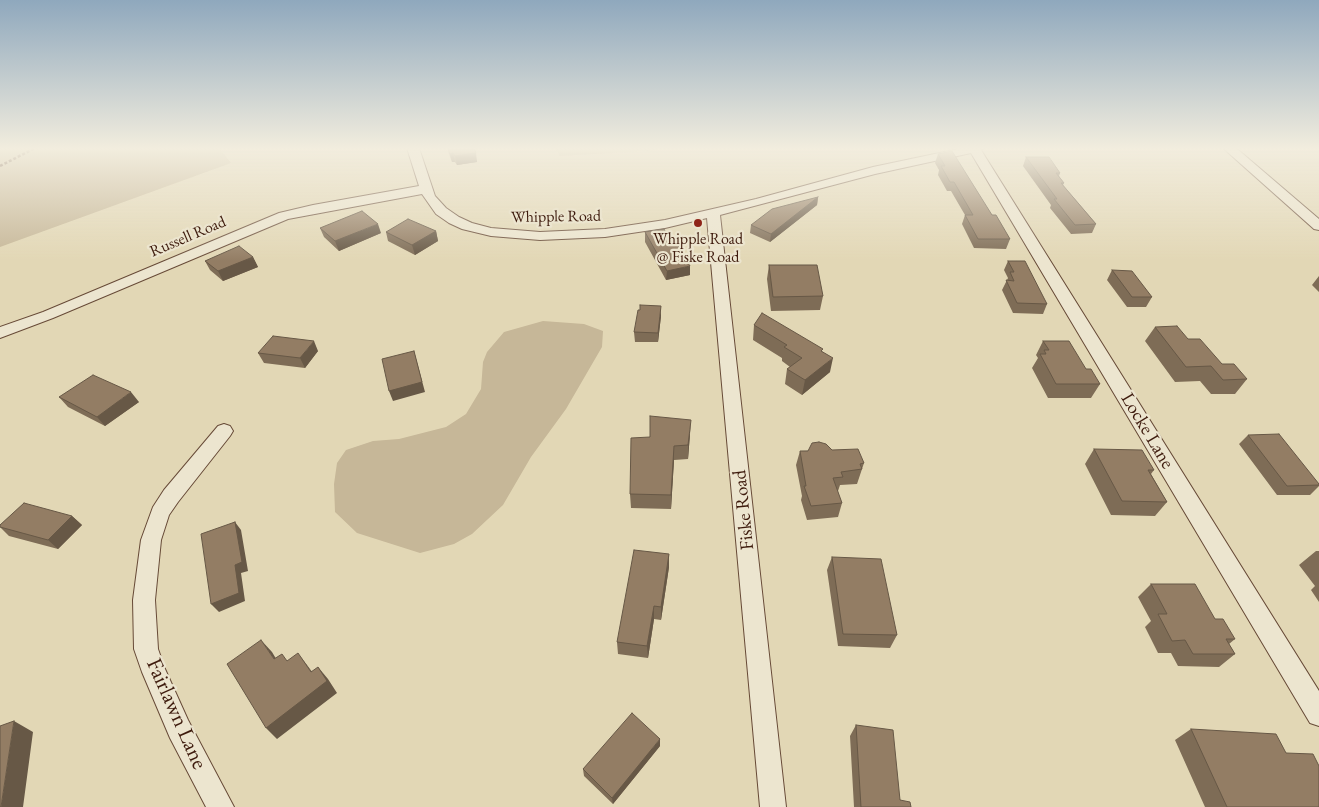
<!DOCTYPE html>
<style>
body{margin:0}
canvas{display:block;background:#e2d7b5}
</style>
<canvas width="1319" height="807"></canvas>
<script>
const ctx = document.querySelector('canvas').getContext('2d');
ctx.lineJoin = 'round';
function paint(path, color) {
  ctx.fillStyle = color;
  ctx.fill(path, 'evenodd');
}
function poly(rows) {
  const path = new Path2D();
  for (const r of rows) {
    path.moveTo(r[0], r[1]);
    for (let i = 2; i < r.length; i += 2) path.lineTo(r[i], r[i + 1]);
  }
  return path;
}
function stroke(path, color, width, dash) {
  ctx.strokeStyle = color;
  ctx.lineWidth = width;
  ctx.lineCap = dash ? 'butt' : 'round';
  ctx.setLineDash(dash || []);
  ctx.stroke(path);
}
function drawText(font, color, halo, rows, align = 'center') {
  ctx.font = font + ' "EB Garamond",serif';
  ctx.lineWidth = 4.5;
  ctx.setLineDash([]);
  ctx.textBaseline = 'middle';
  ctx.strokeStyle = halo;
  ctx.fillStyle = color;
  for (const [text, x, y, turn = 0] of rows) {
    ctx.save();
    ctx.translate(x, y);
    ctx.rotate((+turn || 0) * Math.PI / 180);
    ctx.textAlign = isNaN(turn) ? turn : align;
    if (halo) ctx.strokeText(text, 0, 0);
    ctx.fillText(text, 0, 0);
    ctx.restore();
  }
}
const green = poly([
 [0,148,219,148,231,163,0,247],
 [555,148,663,148,647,151,560,156],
 [543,321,584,324,603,331,602,347,566,409,531,457,503,505,472,534,454,544,420,553,357,533,335,512,334,484,337,463,346,450,373,441,399,439,446,427,466,414,481,389,483,362,487,352,504,332]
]);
const path = poly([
 [0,166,35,148]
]);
const street = poly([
 [407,148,419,148,435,196,446,208,459,217,472,223,491,228,540,232,605,229,665,220,756,199,873,167,963,148,983,148,981,150,1319,691,1319,726,1310,723,971,153,875,174,720,215,786,807,760,807,707,218,665,228,605,237,540,240,491,236,462,229,449,223,436,214,422,194,288,219,53,318,0,338,0,327,43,312,279,213,313,205,419,186,407,148],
 [1223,148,1236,148,1319,219,1319,230,1314,229,1223,148],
 [224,424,230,426,233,431,230,436,178,502,169,515,161,540,155,600,158,649,165,669,188,720,234,807,206,807,170,738,142,672,134,649,133,600,141,540,153,507,164,490,218,426,224,424]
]);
const wall = poly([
 [447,148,474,148,477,162,457,165,455,162,452,162],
 [938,154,992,215,1010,239,1006,249,974,248,962,224,965,215,951,191,947,191,938,175,939,170,935,163],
 [1026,157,1060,173,1059,176,1064,183,1063,185,1096,224,1092,233,1071,234,1050,208,1051,205,1023,166],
 [818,197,817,205,770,242,750,233,751,225],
 [320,228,381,233,339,251,324,237],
 [436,231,438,241,415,255,388,241,386,232],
 [645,232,690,275,666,280,645,242],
 [253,257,258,267,223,281,210,270,205,261],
 [1008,261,1047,304,1043,314,1013,313,1002,290,1008,278,1004,270],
 [769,265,823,296,820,310,771,311,767,279],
 [1112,270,1152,297,1146,307,1127,307,1107,280],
 [1319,276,1319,292,1312,285],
 [661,316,658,342,635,342,634,332],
 [754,325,823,352,830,372,802,395,785,384,787,369,790,367,782,361,782,358,753,340],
 [1155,327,1188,339,1222,364,1247,379,1235,394,1211,394,1200,381,1175,382,1145,341],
 [1043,341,1086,369,1100,384,1091,398,1048,398,1032,368,1038,358,1036,355],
 [318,351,305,368,264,363,258,353],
 [59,397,139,402,105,426,68,407],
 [690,434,688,459,674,460,671,509,631,508,630,494,650,437],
 [1248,435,1319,484,1319,486,1310,495,1277,495,1239,444],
 [1094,449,1154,470,1151,474,1167,502,1155,516,1111,515,1085,464],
 [832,450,864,463,857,484,840,485,838,491,837,491,842,503,838,517,807,520,801,500,802,496,796,465,800,451],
 [72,516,82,525,58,549,9,536,0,527,0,525],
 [1316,551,1319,551,1319,602,1311,590,1315,586,1299,565],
 [669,554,669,567,661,620,654,619,648,658,618,654,617,642],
 [832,557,897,635,890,648,838,646,827,570],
 [1151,584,1215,619,1235,639,1229,644,1235,654,1219,667,1178,666,1171,653,1158,653,1145,627,1151,621,1138,597],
 [856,725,900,800,911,807,854,807,850,736],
 [1191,729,1286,753,1319,807,1205,807,1175,740],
 [660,746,613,804,584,776,583,769]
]);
const shadedWall = poly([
 [453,153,455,162,452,162,450,154],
 [476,153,477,162,457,165,455,156],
 [818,197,817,205,770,242,771,234],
 [378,224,381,233,339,251,335,241],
 [436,231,438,241,415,255,412,245],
 [253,257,258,267,223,281,218,271],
 [690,266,690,275,666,280,667,271],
 [661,306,661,316,658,342,658,333],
 [314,341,318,351,305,368,300,358],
 [414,351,425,392,393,401,389,391],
 [833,358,830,372,802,395,805,380],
 [131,392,139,402,105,426,97,417],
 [691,420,690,434,688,459,688,445],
 [674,446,674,460,671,509,671,495],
 [72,516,82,525,58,549,48,540],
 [235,522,241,530,248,571,241,573,245,601,219,612,211,604,235,565],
 [669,554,669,567,661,620,661,607],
 [654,606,654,619,648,658,647,646],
 [261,640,272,652,284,672,274,659],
 [298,653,307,665,321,684,311,672],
 [318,667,328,679,337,693,277,739,266,728],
 [14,721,33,732,23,807,1,807],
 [660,739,660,746,613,804,612,798]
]);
const building = poly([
 [448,148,474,148,476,153,455,156,453,153,450,154,448,148],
 [952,151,992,215,996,215,1010,239,978,239,965,215,973,215,954,182,950,182,941,166,945,166,938,154,952,151],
 [1026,157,1049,157,1060,173,1056,173,1064,183,1061,183,1096,224,1075,225,1054,199,1057,199,1026,157],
 [818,197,771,234,751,225,772,209,818,197],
 [362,211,378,224,335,241,320,228,362,211],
 [408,219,436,231,412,245,386,232,408,219],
 [664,229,667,235,671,234,690,266,667,271,645,232,664,229],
 [239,246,253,257,218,271,205,261,239,246],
 [1008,261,1025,261,1047,304,1017,303,1006,280,1014,281,1010,272,1014,272,1008,261],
 [769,265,817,265,823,296,773,297,769,265],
 [1112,270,1132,271,1152,297,1132,297,1112,270],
 [640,305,661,306,658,333,634,332,638,310,640,310,640,305],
 [762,313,823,349,821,351,833,358,805,380,787,369,802,358,784,347,787,345,754,325,762,313],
 [1177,326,1188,339,1200,339,1222,364,1234,364,1247,379,1223,380,1211,366,1186,367,1155,327,1177,326],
 [273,336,314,341,300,358,258,353,273,336],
 [1043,341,1069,341,1086,369,1091,369,1100,384,1056,384,1040,354,1046,354,1044,350,1049,350,1043,341],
 [414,351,422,382,389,391,382,359,414,351],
 [93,375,131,392,97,417,59,397,93,375],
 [650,416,691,420,688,445,674,446,671,495,630,494,631,438,650,437,650,416],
 [1279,434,1319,484,1319,485,1287,486,1248,435,1279,434],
 [819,442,826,444,832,450,858,449,864,463,860,464,862,469,841,472,843,477,833,478,842,503,811,506,804,486,806,486,800,451,808,451,812,443,819,442],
 [1094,449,1142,450,1154,470,1148,470,1167,502,1122,501,1094,449],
 [24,503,72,516,48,540,0,527,0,525,24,503],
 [235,522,242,562,235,565,239,593,211,604,201,534,235,522],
 [634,550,669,554,661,607,654,606,647,646,617,642,634,550],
 [832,557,881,559,897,635,843,634,832,557],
 [1151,584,1195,584,1215,619,1223,619,1235,639,1226,639,1235,654,1193,654,1185,640,1172,641,1158,614,1167,614,1151,584],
 [261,640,274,659,282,654,287,661,298,653,311,672,318,667,327,681,266,728,227,664,261,640],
 [632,713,660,739,612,798,583,769,632,713],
 [14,721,1,807,0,807,0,726,14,721],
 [856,725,893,730,900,800,910,802,911,807,861,807,856,725],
 [1191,729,1276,734,1286,753,1313,754,1319,766,1319,807,1227,807,1191,729]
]);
const markers = [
 [698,223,5,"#8f2418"]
];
const farStreetnames = [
 ["Whipple Road",556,217,-1],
 ["Russell Road",188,237,-23]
];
const farPoinames = [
 ["Whipple Road",698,240],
 ["@ Fiske Road",698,258]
];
const streetNames = [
 ["Locke Lane",1147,431,59],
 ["Fiske Road",744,510,-96]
];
const nearStreetnames = [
 ["Fairlawn Lane",176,714,66]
];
paint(green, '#c6b798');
stroke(street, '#674a37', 2);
stroke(path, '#3e1b0d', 2.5, [3, 2]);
paint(street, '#ece5cf');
paint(wall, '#7e6c56');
paint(shadedWall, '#675846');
paint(building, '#937d64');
stroke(building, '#675846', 1);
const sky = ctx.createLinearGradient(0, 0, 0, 261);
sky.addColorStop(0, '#8fa8bd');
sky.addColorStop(0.57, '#f2edde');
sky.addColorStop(1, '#f2edde00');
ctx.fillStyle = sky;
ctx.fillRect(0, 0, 1319, 261);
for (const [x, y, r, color] of markers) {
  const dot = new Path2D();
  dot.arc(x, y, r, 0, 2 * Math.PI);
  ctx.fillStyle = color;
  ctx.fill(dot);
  stroke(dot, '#ece5cf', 2);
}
drawText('16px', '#3e1b0d', '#ece5cf', farStreetnames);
drawText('16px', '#3e1b0d', '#ece5cf', farPoinames);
drawText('19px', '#3e1b0d', '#ece5cf', streetNames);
drawText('22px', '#3e1b0d', '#ece5cf', nearStreetnames);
</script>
